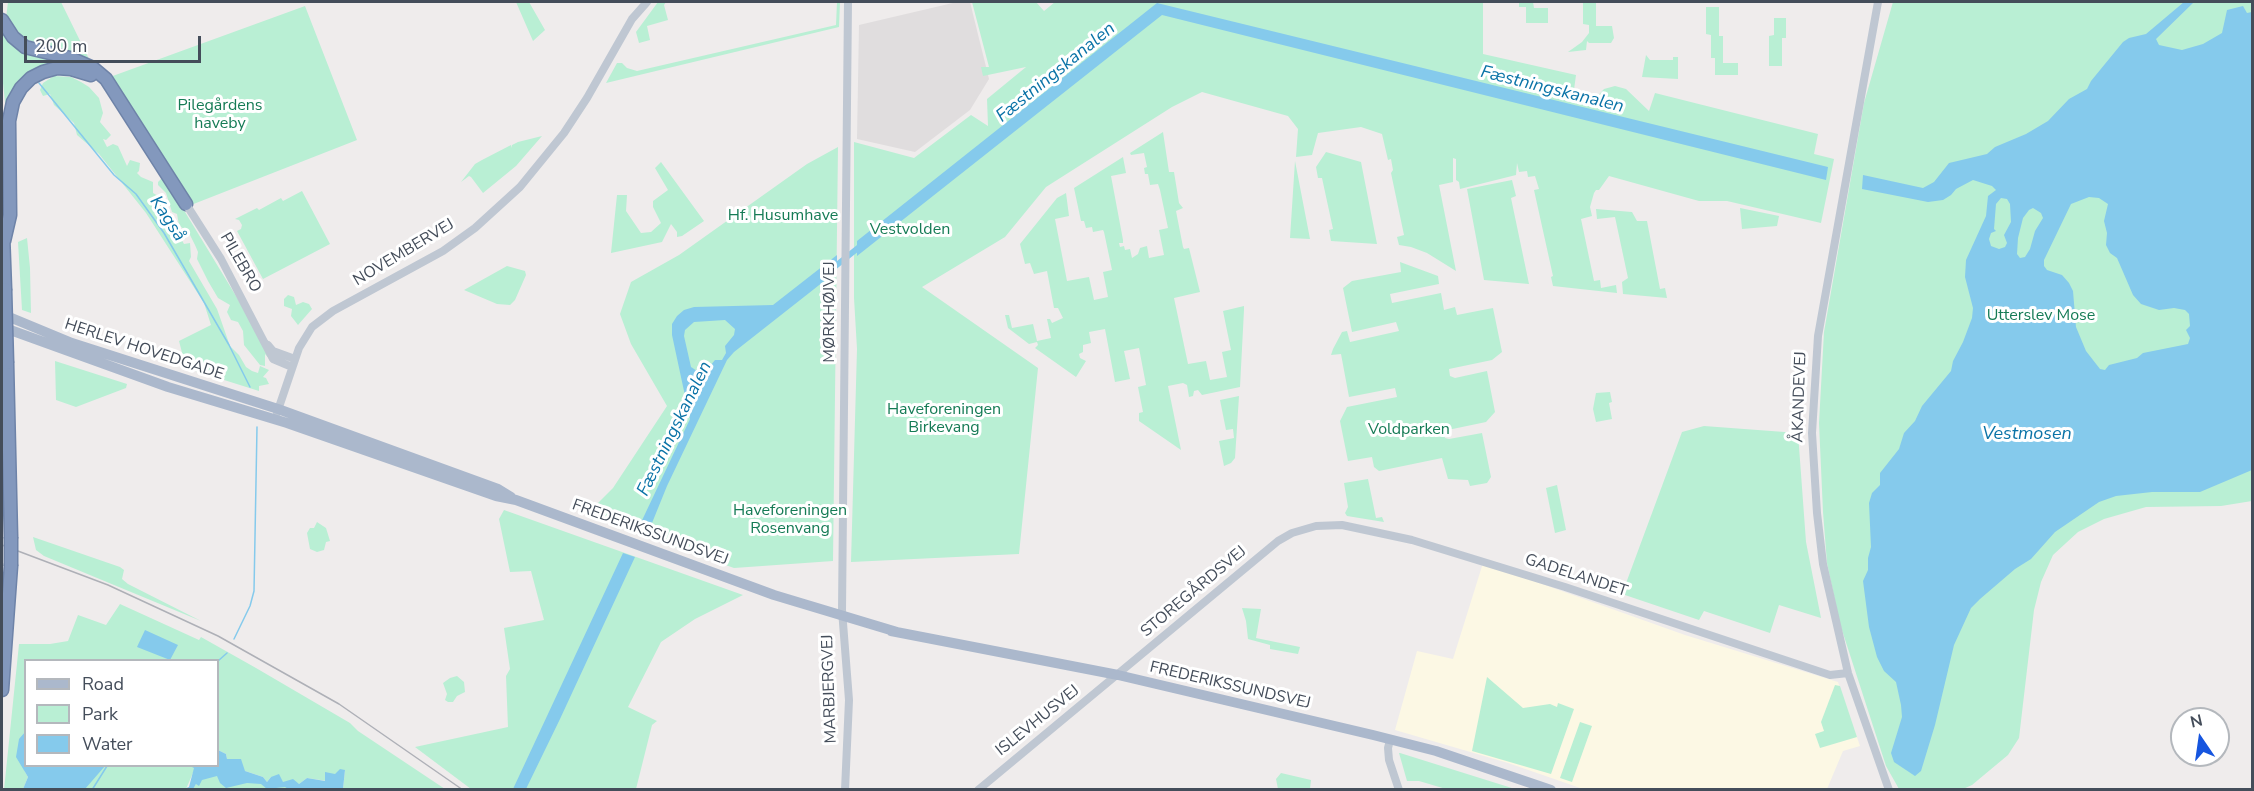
<!DOCTYPE html>
<meta charset="utf-8">
<style>
body{margin:0}
#map{position:relative;width:2254px;height:791px;overflow:hidden;background:#efecec;font-family:"Nunito Sans",sans-serif}
canvas{display:block}
.frame{position:absolute;inset:0;border:3px solid #444d5a;pointer-events:none}
.legend{position:absolute;left:24px;top:659px;width:195px;height:108px;box-sizing:border-box;background:#fff;border:2px solid #b4b8bd;margin:0;padding:8px 10px;list-style:none;font-size:18px;color:#444d5a}
.legend li{display:flex;align-items:center;gap:12px;height:30px}
.legend b{width:30px;border:2px solid #b4b8bd}
.north{position:absolute;left:2170px;top:707px;width:60px;height:60px;box-sizing:border-box;background:#fff;border:2px solid #b4b8bd;border-radius:50%;rotate:347deg;font-size:16px;font-weight:700;line-height:24px;text-align:center;color:#444d5a}
.north::after{content:'';display:block;margin:auto;width:21px;height:27px;background:#1655df;clip-path:polygon(50% 0,100% 100%,50% 72%,0 100%)}
.scale{position:absolute;left:24px;top:36px;width:177px;height:27px;box-sizing:border-box;border:3px solid #444d5a;border-top:0;padding-left:8px;font-size:18px;line-height:21px;white-space:nowrap;color:#444d5a;-webkit-text-stroke:4px #fff;paint-order:stroke}
</style>
<div id="map">
<canvas width="2254" height="791"></canvas>
<div class="frame"></div>
<ul class="legend">
<li><b style="height:8px;background:#abb8cc"></b>Road</li>
<li><b style="height:16px;background:#b9efd4"></b>Park</li>
<li><b style="height:16px;background:#85caec"></b>Water</li>
</ul>
<div class="north">N</div>
<div class="scale">200 m</div>
</div>
<script>
const ctx = document.querySelector('canvas').getContext('2d');
ctx.lineJoin = 'round';
function paint(path, color) {
  ctx.fillStyle = color;
  ctx.fill(path, 'evenodd');
}
function poly(rows) {
  const path = new Path2D();
  for (const r of rows) {
    path.moveTo(r[0], r[1]);
    for (let i = 2; i < r.length; i += 2) path.lineTo(r[i], r[i + 1]);
  }
  return path;
}
function stroke(path, color, width, dash) {
  ctx.strokeStyle = color;
  ctx.lineWidth = width;
  ctx.lineCap = dash ? 'butt' : 'round';
  ctx.setLineDash(dash || []);
  ctx.stroke(path);
}
function drawText(font, color, halo, rows, align = 'center') {
  ctx.font = font + ' "Nunito Sans",sans-serif';
  ctx.lineWidth = 6;
  ctx.setLineDash([]);
  ctx.textBaseline = 'middle';
  ctx.strokeStyle = halo;
  ctx.fillStyle = color;
  for (const [text, x, y, turn = 0] of rows) {
    ctx.save();
    ctx.translate(x, y);
    ctx.rotate((+turn || 0) * Math.PI / 180);
    ctx.textAlign = isNaN(turn) ? turn : align;
    if (halo) ctx.strokeText(text, 0, 0);
    ctx.fillText(text, 0, 0);
    ctx.restore();
  }
}
const commercial = poly([
 [1483,563,1685,635,1838,682,1860,746,1843,751,1827,789,1586,790,1508,763,1395,730,1417,651,1453,659]
]);
const education = poly([
 [957,2,970,2,989,79,970,110,915,152,857,139,859,25]
]);
const green = poly([
 [8,2,61,2,89,59,25,39,6,18],
 [516,2,529,2,545,30,533,41],
 [658,2,666,2,664,5,668,20,647,26,650,40,639,43,636,32],
 [837,2,840,2,839,27,606,83,617,63,622,63,627,68,637,71,836,25],
 [972,2,1036,2,1044,11,1055,2,1483,2,1483,54,1576,75,1573,97,1591,103,1604,89,1615,86,1626,89,1649,111,1655,93,1818,134,1814,154,1834,159,1821,223,1727,201,1699,201,1609,176,1599,190,1596,190,1594,193,1590,207,1592,216,1581,219,1594,281,1600,280,1601,288,1616,285,1617,293,1553,286,1551,277,1553,276,1534,190,1539,189,1535,176,1528,177,1527,171,1519,172,1517,163,1516,175,1460,189,1459,182,1456,180,1456,159,1453,158,1453,182,1439,185,1456,271,1427,253,1411,247,1399,245,1397,237,1404,235,1391,173,1393,170,1391,159,1388,160,1382,134,1361,127,1318,133,1312,155,1296,157,1298,129,1288,116,1202,92,1172,107,1046,187,1005,237,922,287,1038,368,1019,554,851,562,857,349,854,298,854,142,914,158,971,115,988,126,987,99,1026,67,983,76,981,67,989,67],
 [1519,2,1533,2,1534,8,1548,8,1548,23,1526,23,1526,7,1519,7],
 [1583,2,1596,2,1596,26,1612,26,1614,38,1611,43,1589,43,1587,41,1586,50,1568,52,1582,42,1589,33,1589,25,1583,24],
 [1893,2,2252,2,2252,501,2221,506,2146,507,2104,519,2078,532,2053,555,2041,582,2034,610,2019,738,2008,755,1972,785,1963,789,1899,789,1886,766,1840,624,1827,563,1823,512,1819,423,1824,332,1864,103],
 [305,6,357,140,191,205,110,77],
 [1706,7,1719,7,1719,36,1723,36,1723,63,1738,63,1738,75,1715,75,1715,58,1711,58,1711,35,1706,34],
 [1774,18,1786,18,1786,38,1782,38,1782,66,1769,66,1769,36,1774,35],
 [2,28,3,31,86,67,40,67,6,111,2,74],
 [1646,55,1650,60,1673,60,1673,57,1678,57,1678,79,1642,77],
 [54,76,71,77,81,82,89,87,99,98,103,113,100,122,111,135,106,140,103,139,107,147,113,144,118,146,127,166,130,160,140,163,139,171,137,173,141,177,153,182,153,193,160,197,166,207,169,225,174,226,184,244,190,243,191,257,189,261,217,309,230,346,239,355,246,367,252,371,258,373,260,366,269,370,263,377,266,378,269,384,259,386,259,391,186,368,179,341,211,325,204,303,146,213,99,154,77,135,74,123,54,105,50,94,43,96,40,90,43,83],
 [1163,132,1169,172,1174,172,1179,203,1183,208,1176,211,1183,247,1184,249,1189,248,1200,292,1174,298,1188,364,1206,361,1210,380,1227,377,1222,352,1231,350,1223,311,1244,306,1244,310,1240,387,1202,395,1198,390,1194,391,1193,396,1189,397,1187,385,1183,383,1168,386,1181,450,1139,421,1139,413,1143,412,1138,387,1146,385,1139,348,1124,351,1130,379,1115,382,1105,329,1089,332,1091,343,1083,345,1083,352,1079,354,1080,358,1086,361,1076,377,1035,348,1038,345,1037,342,1029,344,1008,328,1005,315,1009,315,1012,328,1033,324,1037,341,1051,338,1047,319,1050,319,1052,323,1063,318,1058,308,1054,308,1047,271,1034,274,1030,263,1025,264,1020,244,1057,198,1066,193,1069,216,1055,219,1067,281,1089,277,1094,300,1108,297,1103,272,1112,270,1104,232,1103,230,1093,232,1092,227,1086,228,1084,221,1081,221,1074,188,1123,157,1126,173,1111,176,1123,240,1123,243,1119,243,1120,247,1124,246,1125,250,1130,249,1132,258,1138,254,1140,248,1147,246,1149,258,1164,255,1159,230,1168,228,1160,190,1158,184,1150,185,1148,174,1145,174,1144,168,1147,167,1144,153,1131,155,1130,153],
 [542,136,516,166,483,193,471,177,469,176,461,182,475,164,482,160,511,145,512,148,512,145,518,142],
 [838,147,833,561,734,568,643,536,589,512,613,488,667,406,631,344,620,314,631,282,679,255,807,164],
 [1326,152,1361,162,1377,244,1331,241,1329,230,1333,229,1322,178,1318,178,1316,167],
 [1295,161,1310,239,1290,238],
 [661,162,704,221,682,236,677,237,677,232,671,224,662,242,611,253,617,195,627,195,626,211,641,233,651,232,661,223,653,207,653,201,668,190,655,168],
 [161,179,165,179,253,324,273,363,265,354,265,366,260,365,244,345,243,331,238,322,231,320,227,312,230,305,218,298,208,281,197,259,198,252,195,245,190,235,179,225,177,214,172,212,166,193,158,185,158,182],
 [1512,180,1516,196,1511,198,1529,284,1484,280,1467,189],
 [302,191,330,244,263,279,237,231,241,229,242,225,239,220,235,219,257,208,259,210,281,198,283,201],
 [1740,208,1779,216,1777,226,1742,229],
 [1596,209,1632,212,1637,221,1647,221,1660,289,1665,288,1667,298,1623,294,1622,282,1628,278,1615,217,1597,219],
 [27,238,30,268,31,313,22,310,18,242],
 [1400,262,1438,276,1439,284,1390,294,1392,303,1441,293,1444,310,1455,307,1457,315,1493,308,1502,352,1492,360,1449,369,1450,376,1455,378,1487,371,1495,412,1486,422,1443,431,1445,438,1449,439,1482,433,1491,477,1487,483,1470,486,1468,480,1448,479,1442,458,1379,471,1374,467,1372,457,1348,461,1340,421,1347,407,1397,397,1395,388,1349,397,1341,354,1331,355,1333,349,1342,332,1347,331,1350,342,1399,331,1396,322,1352,332,1343,288,1352,281,1401,272],
 [507,266,525,271,526,275,515,300,510,305,497,304,464,290],
 [288,295,294,297,296,305,303,302,309,304,312,309,298,325,291,316,292,309,284,306,284,299],
 [55,361,127,384,126,388,76,407,56,400],
 [1610,392,1612,402,1609,403,1612,419,1596,422,1593,409,1596,393],
 [1239,396,1235,458,1231,463,1224,466,1219,441,1234,438,1233,429,1226,430,1220,400],
 [1704,426,1798,433,1806,542,1821,618,1779,605,1770,633,1704,611,1699,620,1622,594,1682,432],
 [1368,479,1376,518,1382,517,1384,522,1347,516,1345,513,1348,507,1344,483],
 [1557,485,1566,530,1555,533,1546,488],
 [504,510,743,595,695,619,661,642,628,707,657,721,652,725,636,789,471,789,415,747,508,727,506,676,510,669,504,628,544,620,531,571,510,572,499,519],
 [317,522,326,528,330,541,326,542,324,550,317,552,310,549,307,533,310,528,314,528],
 [33,537,120,567,124,570,122,579,128,584,201,621,44,556,36,550],
 [120,604,199,640,201,637,256,668,350,723,358,731,445,789,343,789,345,770,327,781,307,778,299,784,283,782,271,777,267,782,263,777,245,771,227,759,226,754,218,750,218,660,26,660,25,732,23,735,24,770,28,777,23,789,4,790,19,644,50,644,68,641,78,615,106,625],
 [1242,608,1261,609,1256,638,1300,647,1298,654,1270,649,1270,645,1248,639,1246,621],
 [457,676,464,682,465,692,457,696,453,702,448,702,445,700,447,694,443,683,450,678],
 [1487,677,1523,708,1550,704,1557,707,1558,703,1574,709,1551,774,1472,751],
 [1835,685,1840,686,1857,737,1820,748,1815,734,1824,731,1821,722],
 [1580,722,1592,726,1572,782,1560,778],
 [1399,753,1400,753,1515,789,1446,789,1419,781,1407,781],
 [97,766,196,766,186,789,81,790],
 [206,772,275,785,322,785,323,789,192,789],
 [1281,773,1311,780,1310,789,1278,789,1276,779]
]);
const water = poly([
 [2184,2,2194,2,2156,39,2159,45,2182,50,2203,44,2222,33,2227,10,2243,6,2247,13,2252,12,2252,470,2200,492,2152,492,2116,496,2099,502,2055,532,2031,559,2015,569,1980,599,1971,608,1954,645,1935,725,1921,771,1915,776,1894,762,1891,753,1902,717,1901,705,1896,682,1884,671,1877,657,1869,627,1863,581,1868,570,1868,558,1871,547,1869,503,1872,493,1880,485,1880,473,1899,449,1904,433,1915,421,1922,406,1951,371,1953,361,1963,342,1972,318,1973,308,1965,277,1966,260,1986,216,1988,196,1996,190,1992,186,1973,180,1956,189,1951,195,1943,200,1928,202,1862,189,1863,175,1923,188,1934,182,1949,163,1987,154,1995,147,2026,134,2048,121,2069,99,2087,89,2091,81,2123,42,2129,38,2146,34],
 [2089,197,2099,198,2108,204,2104,221,2107,233,2106,245,2110,253,2117,258,2133,295,2141,304,2159,310,2174,308,2185,310,2189,314,2190,326,2186,330,2190,338,2188,344,2143,353,2137,358,2109,365,2105,370,2100,369,2086,351,2076,327,2073,291,2069,283,2062,275,2047,270,2044,266,2044,260,2071,204],
 [2001,198,2007,199,2010,204,2011,222,2004,235,2007,243,2005,247,1999,249,1991,246,1989,239,1991,233,1996,231,1994,229,1996,204],
 [2033,208,2041,213,2043,218,2035,231,2030,249,2025,257,2020,258,2017,254,2018,238,2023,218,2029,210],
 [1157,3,1828,167,1826,180,1162,15,857,256,857,241],
 [837,255,837,271,734,352,727,360,667,486,652,523,643,536,636,533,690,419,672,335,672,324,677,316,684,310,694,307,773,305],
 [725,320,735,329,734,335,725,346,726,353,722,360,715,360,706,371,697,371,691,367,684,336,685,330,694,322],
 [623,553,635,557,560,719,526,789,513,789],
 [145,630,178,645,170,660,137,647],
 [25,732,26,766,105,766,85,789,23,789,28,777,16,757,19,739],
 [218,750,226,754,227,759,241,759,245,771,263,777,267,782,271,777,279,774,283,782,293,779,299,784,307,778,325,781,325,772,335,774,340,769,345,770,343,789,290,790,285,787,267,789,261,784,247,783,226,788,220,783,217,776,202,780,199,786,196,784,193,789,184,789,189,787,194,768,190,766,218,766]
]);
const stream = poly([
 [39,83,114,175,136,194,164,233,229,345,250,387],
 [234,639,250,606,254,591,257,427],
 [218,661,227,653],
 [92,790,107,766]
]);
const canal = poly([
 [833,268,863,244]
]);
const minor = poly([
 [1878,2,1818,336,1812,433,1817,513,1823,564,1848,673,1889,790],
 [186,204,221,259,273,359,292,367],
 [268,345,273,351,295,359],
 [277,413,299,348,312,327,333,311,443,251,475,228,520,187,564,133,587,98,632,19,647,2],
 [1390,740,1388,748,1389,760,1399,790],
 [845,790,849,700,842,610,848,2],
 [978,790,1278,541,1292,533,1316,526,1342,525,1412,540,1565,587,1830,675,1848,673]
]);
const major = poly([
 [2,314,72,343,278,409,498,489,511,497],
 [2,327,168,387,287,423,496,496,516,500,774,595,897,632],
 [891,631,1118,675,1373,735,1436,751,1551,790]
]);
const highway = poly([
 [2,20,13,37,25,47,70,58,93,68,106,79,186,204],
 [3,234,5,289],
 [4,241,10,215,9,121,13,102,21,88,31,78,43,72,57,68,71,69,91,75],
 [7,363,11,537],
 [2,690,11,566]
]);
const tram = poly([
 [2,545,108,585,218,636,339,704,463,790]
]);
const highwayBridge = poly([
 [5,289,7,363],
 [11,566,11,537]
]);
const parkNames = [
 ["Pilegårdens",220,106],
 ["haveby",220,124],
 ["Hf. Husumhave",783,216],
 ["Vestvolden",910,230],
 ["Utterslev Mose",2041,316],
 ["Haveforeningen",944,410],
 ["Birkevang",944,428],
 ["Voldparken",1409,430],
 ["Haveforeningen",790,511],
 ["Rosenvang",790,529]
];
const streetNames = [
 ["NOVEMBERVEJ",404,253,-31],
 ["PILEBRO",240,263,60],
 ["MØRKHØJVEJ",830,312,-90],
 ["HERLEV HOVEDGADE",144,350,18],
 ["ÅKANDEVEJ",1800,397,-88],
 ["FREDERIKSSUNDSVEJ",650,533,20],
 ["GADELANDET",1576,576,18],
 ["STOREGÅRDSVEJ",1194,592,-40],
 ["FREDERIKSSUNDSVEJ",1230,686,13],
 ["MARBJERGVEJ",830,689,-92],
 ["ISLEVHUSVEJ",1038,721,-39]
];
const waterNames = [
 ["Fæstningskanalen",1056,73,-39],
 ["Fæstningskanalen",1552,90,14],
 ["Kagså",167,219,57],
 ["Fæstningskanalen",675,429,-64],
 ["Vestmosen",2027,435]
];
paint(commercial, '#fcf8e4');
paint(education, '#e0ddde');
paint(green, '#b9efd4');
paint(water, '#85caec');
stroke(stream, '#85caec', 1.5);
stroke(canal, '#85caec', 6);
stroke(highway, '#6e83a8', 15);
stroke(minor, '#bfc7d2', 8);
stroke(major, '#abb8cc', 10);
stroke(highway, '#8398bd', 12);
stroke(tram, '#aeb0b7', 1.5);
stroke(highwayBridge, '#6e83a8', 15, []);
stroke(highwayBridge, '#8398bd', 12);
drawText('16px', '#157b55', '#fff', parkNames);
drawText('16px', '#444d5a', '#fff', streetNames);
drawText('italic 18px', '#0a73a7', '#fff', waterNames);
</script>
